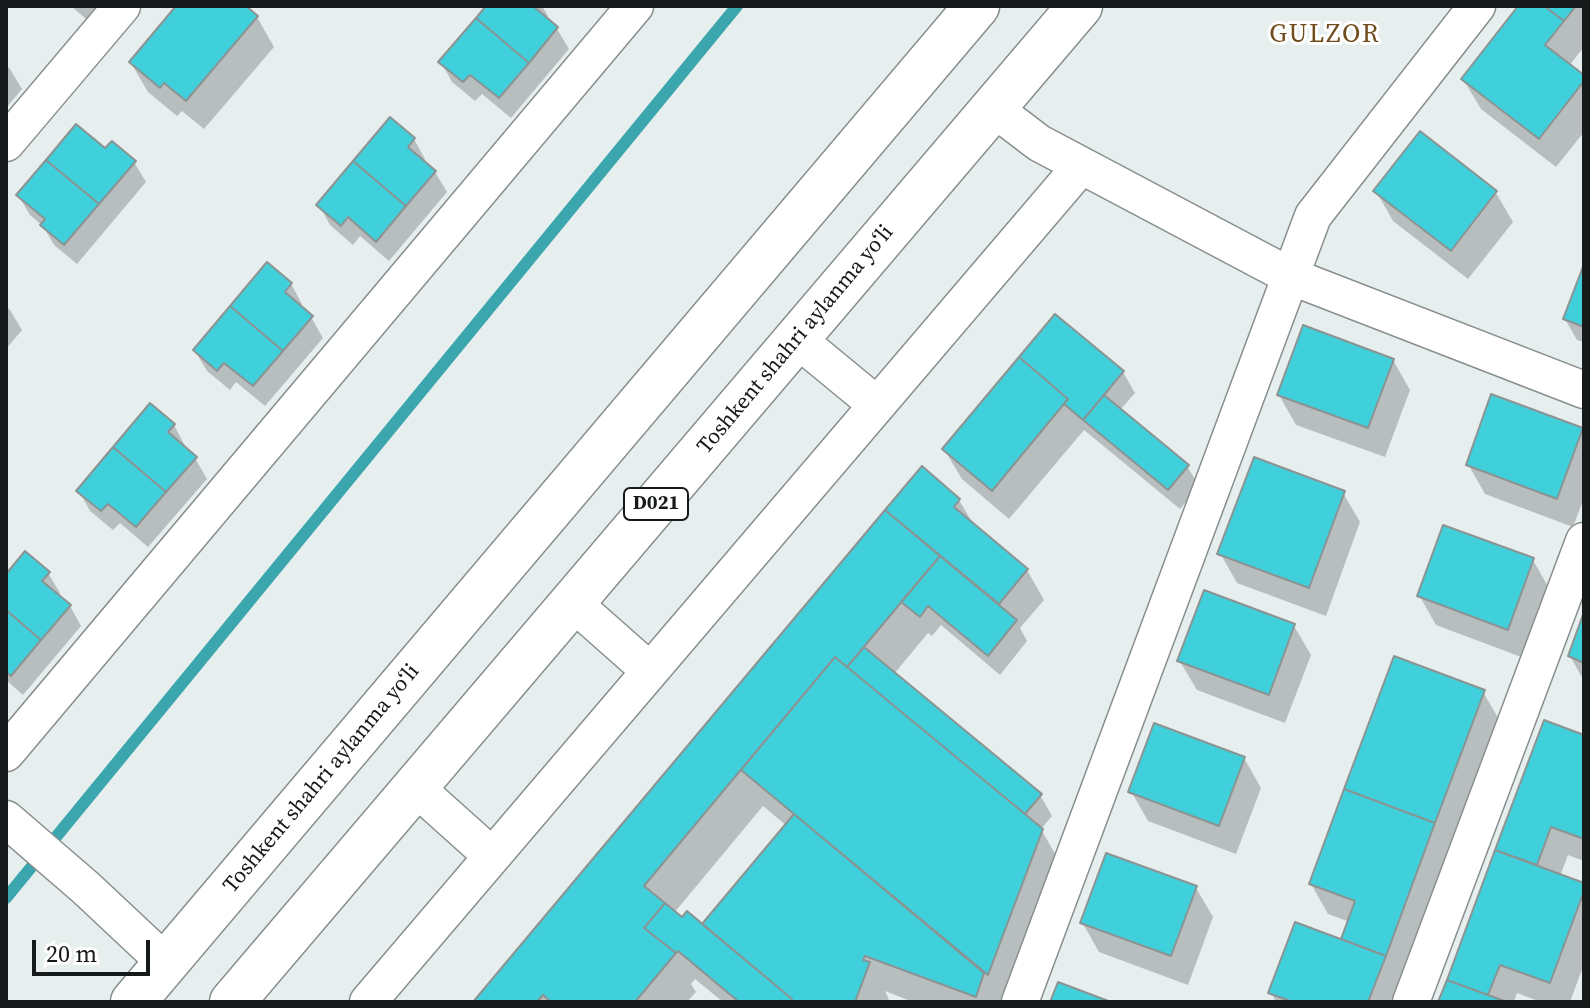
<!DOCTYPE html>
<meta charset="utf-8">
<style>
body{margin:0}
#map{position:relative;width:1590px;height:1008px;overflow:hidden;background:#e7eeee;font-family:"Source Serif 4",serif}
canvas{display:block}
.frame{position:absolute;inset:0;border:8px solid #171a1a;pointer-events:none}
.scale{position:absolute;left:32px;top:940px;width:118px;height:36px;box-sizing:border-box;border:4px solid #171a1a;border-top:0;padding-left:10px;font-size:24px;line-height:28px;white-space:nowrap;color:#171a1a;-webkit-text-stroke:6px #fff;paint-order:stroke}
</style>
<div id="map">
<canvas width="1590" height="1008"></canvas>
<div class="frame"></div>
<div class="scale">20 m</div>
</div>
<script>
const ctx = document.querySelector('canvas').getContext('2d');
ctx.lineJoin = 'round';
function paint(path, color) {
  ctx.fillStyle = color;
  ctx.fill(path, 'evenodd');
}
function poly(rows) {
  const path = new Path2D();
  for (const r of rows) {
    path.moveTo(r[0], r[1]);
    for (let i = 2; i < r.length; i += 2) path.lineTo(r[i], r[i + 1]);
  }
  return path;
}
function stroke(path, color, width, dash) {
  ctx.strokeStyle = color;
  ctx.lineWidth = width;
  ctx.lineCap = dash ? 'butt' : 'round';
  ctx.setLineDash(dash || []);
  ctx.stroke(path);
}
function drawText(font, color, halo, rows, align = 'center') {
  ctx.font = font + ' "Source Serif 4",serif';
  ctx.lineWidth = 6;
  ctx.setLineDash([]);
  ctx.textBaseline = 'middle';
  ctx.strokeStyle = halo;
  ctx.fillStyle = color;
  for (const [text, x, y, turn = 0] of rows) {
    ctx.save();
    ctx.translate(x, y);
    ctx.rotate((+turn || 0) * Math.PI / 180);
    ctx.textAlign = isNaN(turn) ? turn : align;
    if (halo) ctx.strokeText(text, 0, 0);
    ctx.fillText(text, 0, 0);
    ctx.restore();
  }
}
const shadow = poly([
 [71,6,107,6,92,24],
 [179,6,243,6,257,17,274,47,204,129,182,111,177,116,148,92,131,63],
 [488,6,542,6,548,16,545,19,557,29,569,49,511,118,482,94,475,101,452,82,441,62],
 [1520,6,1584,6,1584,47,1569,66,1584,77,1584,132,1556,167,1481,109,1463,79],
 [6,65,10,69,22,89,6,108],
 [1420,134,1496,193,1513,222,1468,279,1393,221,1376,191],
 [414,139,425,159,423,162,435,172,447,192,389,261,360,236,353,245,330,225,319,205],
 [105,151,134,162,146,182,77,264,54,245,43,226,30,215,18,195],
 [1584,269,1584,342,1577,340,1565,319],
 [291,284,302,304,300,308,311,317,323,338,265,406,236,382,230,390,207,371,195,351],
 [6,306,10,310,22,330,6,349],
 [1393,360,1410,390,1385,457,1296,425,1279,395],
 [1123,372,1135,393,1120,410,1187,466,1199,486,1180,509,1084,430,1009,519,962,479,944,449],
 [174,425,185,446,183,448,195,458,207,479,148,547,120,523,113,530,90,511,79,491],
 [1582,430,1584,434,1584,498,1573,527,1485,494,1468,464],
 [922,469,959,500,975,527,1027,570,1044,600,1020,628,1027,641,1000,675,941,625,932,636,928,633,894,674,1040,795,1052,816,1041,829,1063,868,1013,1002,913,1002,885,991,890,1002,723,1002,695,979,691,984,696,992,687,1002,476,1002],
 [763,806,787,826,709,932,674,913],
 [1343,493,1360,522,1326,616,1237,583,1220,553],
 [1533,560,1550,590,1524,658,1436,625,1419,595],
 [48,573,60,593,58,596,70,606,81,626,23,695,6,680,6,577],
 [1584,618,1584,681,1570,656],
 [1294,626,1311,655,1285,723,1197,690,1179,660],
 [1483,692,1500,721,1396,1002,1276,1002,1271,992,1342,941,1350,922,1328,914,1311,884],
 [1545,722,1584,737,1584,861,1568,855,1560,876,1584,885,1584,964,1570,1002,1541,1002,1517,993,1514,1002,1440,1002],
 [1244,758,1261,788,1236,854,1148,821,1131,791],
 [1196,888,1213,917,1188,985,1099,952,1082,922]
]);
const stream = poly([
 [6,898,737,6]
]);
const building = poly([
 [176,6,246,6,258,16,186,101,164,83,160,88,129,62,176,6],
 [486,6,533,6,558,27,529,63,476,18,486,6],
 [1518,6,1544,6,1564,21,1545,45,1584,75,1584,81,1539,139,1461,79,1518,6],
 [1544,6,1576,6,1564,21,1544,6],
 [476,18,529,63,499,98,470,75,463,82,438,62,476,18],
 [390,117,415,138,408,147,436,171,406,206,353,161,390,117],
 [76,124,105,148,112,141,136,161,99,204,46,160,76,124],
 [1420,131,1497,191,1451,251,1373,191,1420,131],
 [46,160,99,204,64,245,40,225,45,219,16,195,46,160],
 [353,161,406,206,376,242,348,217,341,226,316,205,353,161],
 [267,262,292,283,285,292,313,316,283,351,230,306,267,262],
 [1584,264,1584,327,1563,319,1584,264],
 [230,306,283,351,253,386,224,363,217,371,193,350,230,306],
 [1055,314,1124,371,1083,420,1064,404,1068,399,1019,357,1055,314],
 [1303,325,1394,359,1368,428,1277,395,1303,325],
 [1019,357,1068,399,992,491,942,449,1019,357],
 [1491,394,1583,428,1557,499,1466,465,1491,394],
 [1104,395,1189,465,1168,490,1083,420,1104,395],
 [150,403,175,424,168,432,197,457,166,492,113,447,150,403],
 [113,447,166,492,136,527,108,504,101,511,76,491,113,447],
 [1254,457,1345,491,1309,588,1217,554,1254,457],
 [922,466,960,499,954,507,1028,569,999,604,885,510,922,466],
 [885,510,940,556,847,667,835,657,644,886,665,903,644,928,676,953,635,1002,551,1002,543,995,537,1002,473,1002,885,510],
 [1443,525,1534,558,1508,630,1417,596,1443,525],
 [25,551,50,572,42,581,71,605,41,640,6,610,6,574,25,551],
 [940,556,1017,620,988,656,928,606,920,617,901,602,940,556],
 [1204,590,1295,624,1269,695,1177,661,1204,590],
 [6,610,41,640,11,676,6,672,6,610],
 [1584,612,1584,663,1568,656,1584,612],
 [864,647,1042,794,1025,814,847,667,864,647],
 [1394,656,1485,690,1435,823,1344,789,1394,656],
 [835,657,1043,829,988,975,741,770,835,657],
 [1544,720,1584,735,1584,839,1551,827,1537,865,1495,850,1544,720],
 [1154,723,1245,757,1219,826,1128,792,1154,723],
 [1344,789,1435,823,1386,956,1341,939,1355,901,1309,884,1344,789],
 [794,814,984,973,976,997,865,956,863,960,870,962,855,1002,790,1002,792,999,702,924,794,814],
 [1495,850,1584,883,1584,891,1550,983,1500,965,1488,995,1447,980,1495,850],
 [1106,853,1197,886,1171,956,1080,923,1106,853],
 [665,903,682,917,687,911,792,999,790,1002,739,1002,678,951,676,953,644,928,665,903],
 [1295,922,1386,956,1368,1002,1293,1002,1268,993,1295,922],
 [1447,980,1488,995,1507,1002,1438,1002,1447,980],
 [1058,982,1111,1002,1050,1002,1058,982]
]);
const minor = poly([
 [993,108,1039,143,1290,276,1584,390],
 [6,143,122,6],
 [797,339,877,405],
 [572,602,650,671],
 [6,753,635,6],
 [415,787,492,856],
 [6,819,86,888,166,963],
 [368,1002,1081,166],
 [1020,1002,1313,216,1477,6],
 [1411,1002,1584,541]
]);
const trunk = poly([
 [133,1002,977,6],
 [232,1002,1080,6]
]);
const shields = [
 [656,504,64]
];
const shieldNames = [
 ["D021",656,504]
];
const streetNames = [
 ["Toshkent shahri aylanma yoʻli",796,340,-50],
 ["Toshkent shahri aylanma yoʻli",322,779,-50]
];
const quarterNames = [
 ["GULZOR",1325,35]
];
paint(shadow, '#0003');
stroke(stream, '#3ca6ae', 12);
paint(building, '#3fd0db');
stroke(building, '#8c9393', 2);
stroke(minor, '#888e8f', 39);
stroke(trunk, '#888e8f', 47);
stroke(minor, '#fff', 36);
stroke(trunk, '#fff', 44);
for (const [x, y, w] of shields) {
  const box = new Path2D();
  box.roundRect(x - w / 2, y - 16, w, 32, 6);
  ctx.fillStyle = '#fff';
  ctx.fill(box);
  stroke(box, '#171a1a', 2);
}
drawText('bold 20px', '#171a1a', null, shieldNames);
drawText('22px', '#171a1a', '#fff', streetNames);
ctx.letterSpacing = '2px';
drawText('26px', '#704c1c', '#fff', quarterNames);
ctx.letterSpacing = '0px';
</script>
